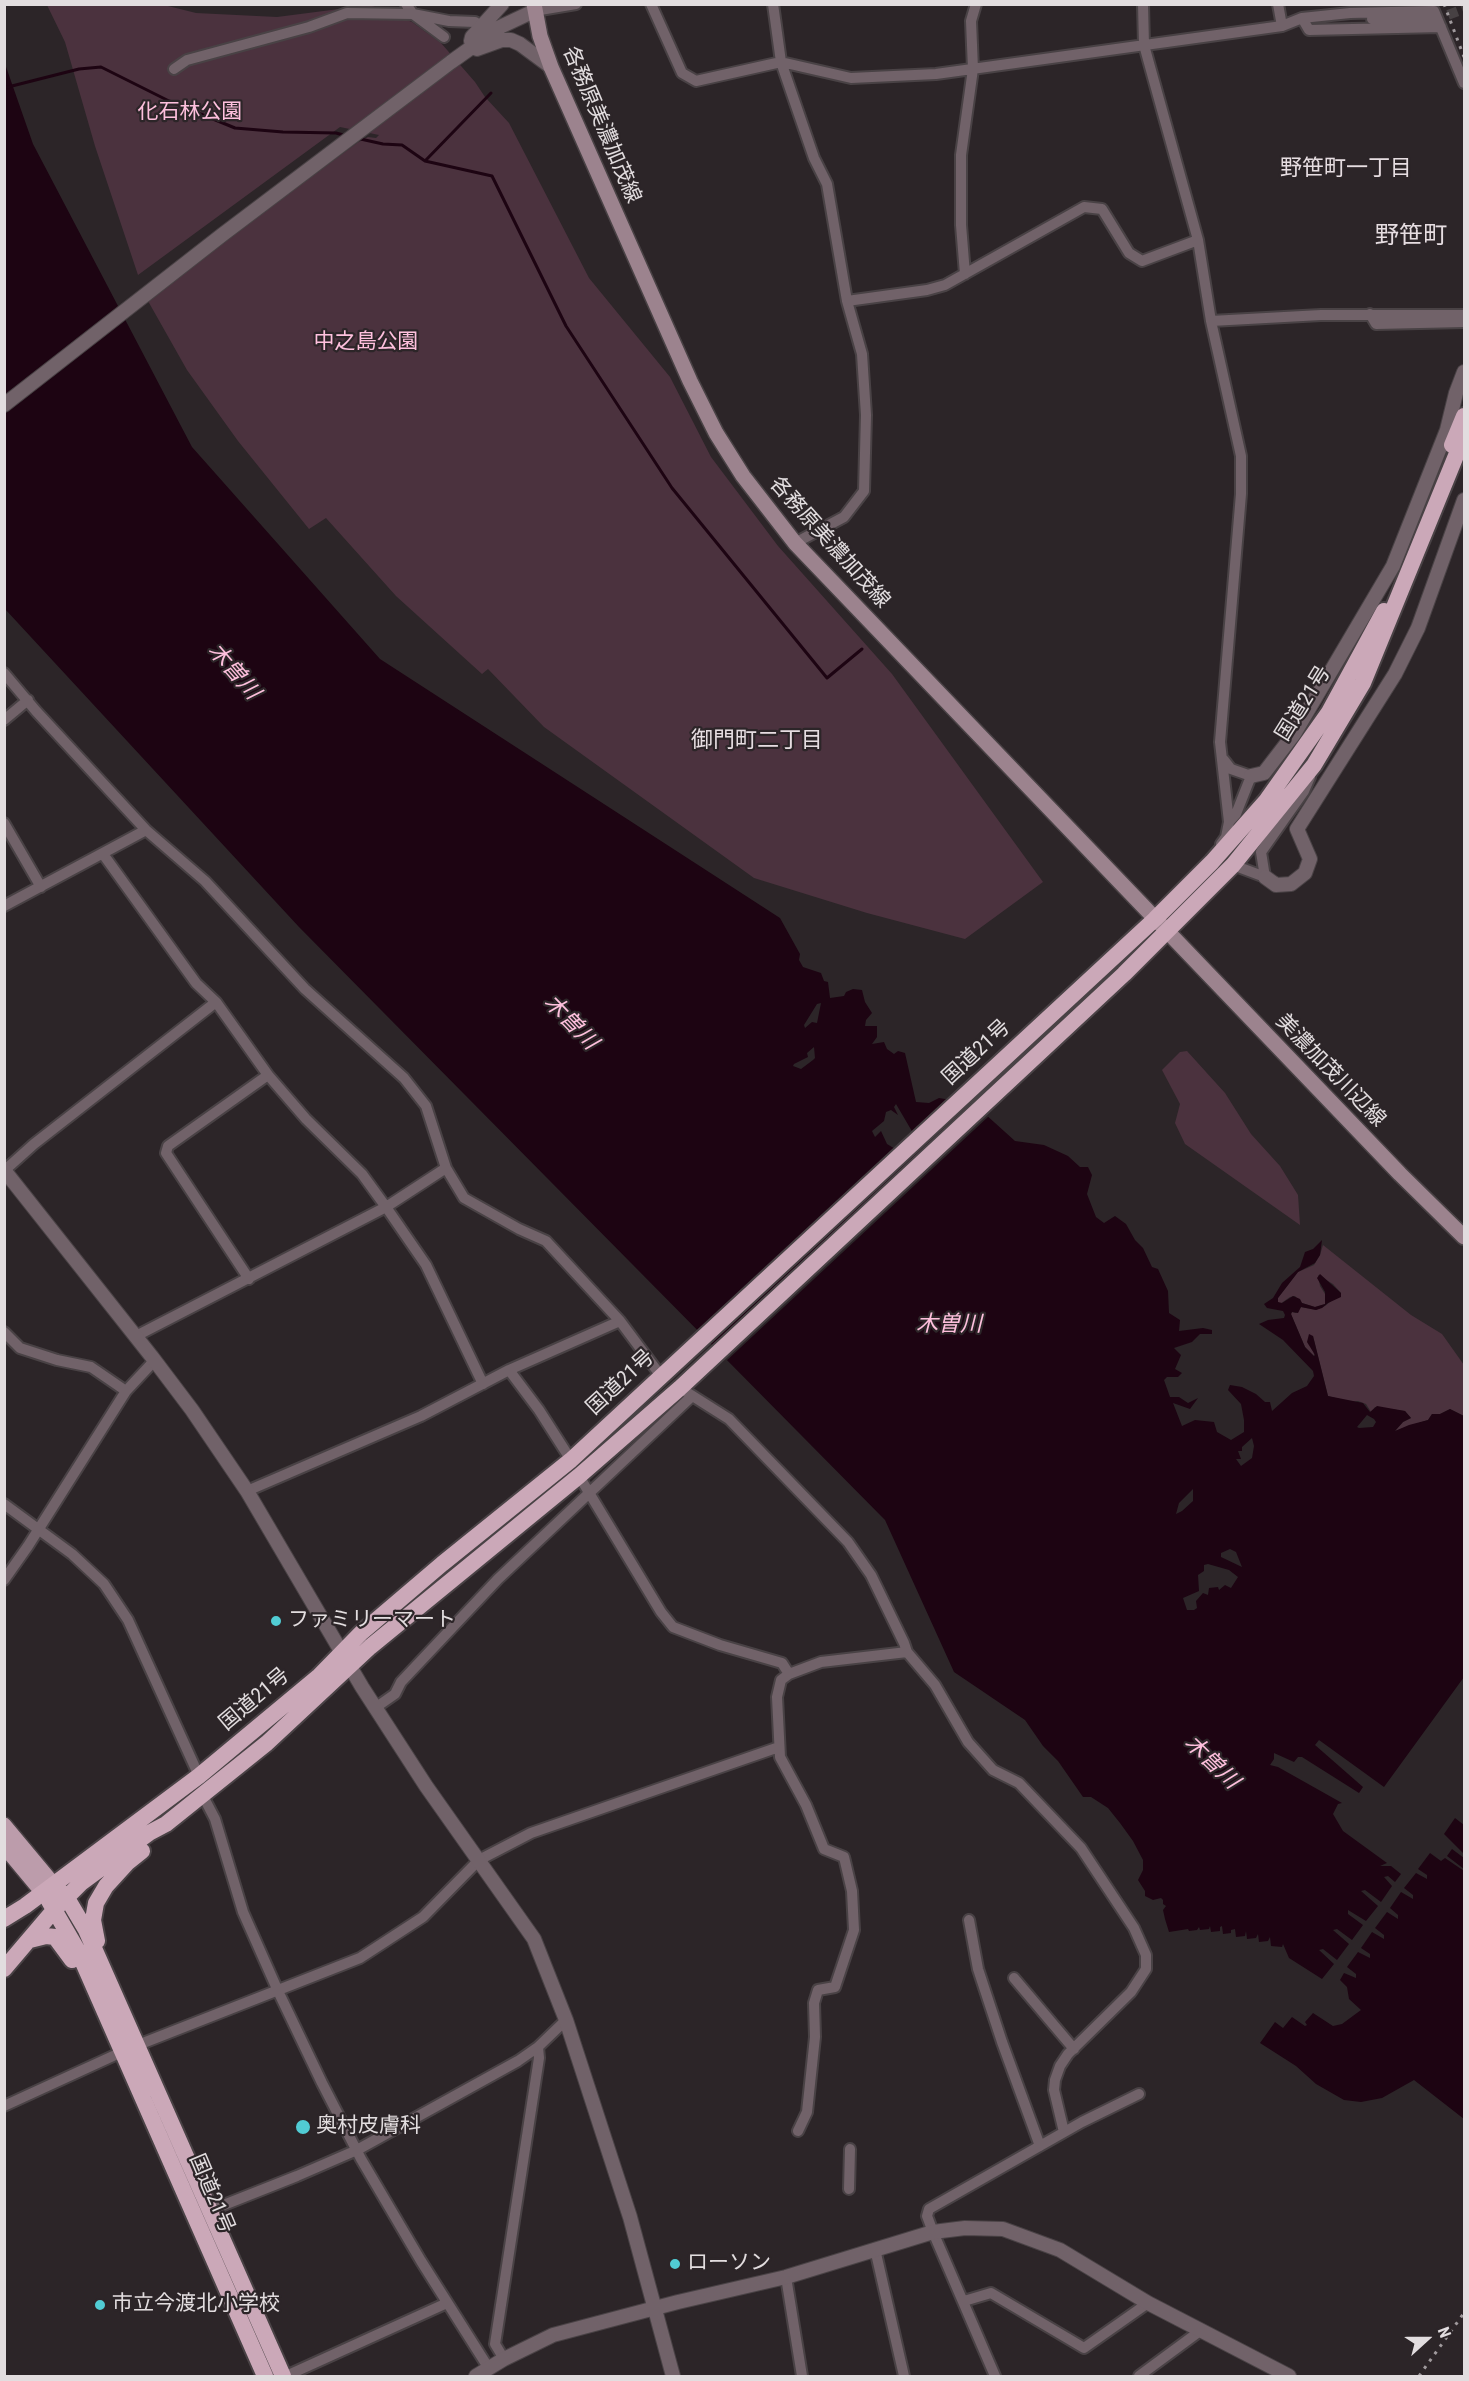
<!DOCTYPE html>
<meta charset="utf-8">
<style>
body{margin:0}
#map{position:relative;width:1469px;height:2381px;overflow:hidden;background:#2c2528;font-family:"Roboto Condensed",sans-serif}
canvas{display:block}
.frame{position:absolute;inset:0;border:6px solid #e2dddf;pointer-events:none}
.north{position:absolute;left:1397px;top:2309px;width:60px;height:60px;-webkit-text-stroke:4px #2c2528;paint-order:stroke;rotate:69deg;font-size:16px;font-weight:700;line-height:24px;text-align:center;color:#e2dddf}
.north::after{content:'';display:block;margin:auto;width:21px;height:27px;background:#e2dddf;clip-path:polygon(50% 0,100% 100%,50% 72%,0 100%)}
</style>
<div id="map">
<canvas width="1469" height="2381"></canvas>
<div class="frame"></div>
<div class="north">N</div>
</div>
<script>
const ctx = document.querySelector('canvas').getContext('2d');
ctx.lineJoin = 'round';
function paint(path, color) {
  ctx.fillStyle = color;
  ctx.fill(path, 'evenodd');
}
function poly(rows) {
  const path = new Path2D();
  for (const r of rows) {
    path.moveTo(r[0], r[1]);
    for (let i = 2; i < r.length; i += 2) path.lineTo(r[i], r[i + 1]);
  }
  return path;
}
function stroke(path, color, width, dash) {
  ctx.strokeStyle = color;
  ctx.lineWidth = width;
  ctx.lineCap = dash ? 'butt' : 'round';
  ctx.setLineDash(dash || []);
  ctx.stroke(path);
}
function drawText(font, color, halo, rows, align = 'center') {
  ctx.font = font + ' "Roboto Condensed","Noto Sans JP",sans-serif';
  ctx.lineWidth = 4.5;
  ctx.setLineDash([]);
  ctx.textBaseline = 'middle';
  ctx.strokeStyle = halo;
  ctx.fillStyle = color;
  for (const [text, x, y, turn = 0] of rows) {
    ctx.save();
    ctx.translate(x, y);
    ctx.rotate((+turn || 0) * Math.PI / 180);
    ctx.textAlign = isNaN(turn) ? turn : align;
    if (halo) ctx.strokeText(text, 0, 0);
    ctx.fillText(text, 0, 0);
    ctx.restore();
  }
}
const green = poly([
 [47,5,164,5,196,13,277,17,370,5,412,22,441,43,475,82,485,97,509,123,589,278,670,377,711,457,778,546,892,674,1043,882,965,939,867,913,754,878,544,727,488,669,482,674,396,596,326,518,309,529,238,441,187,370,148,301,236,232,357,143,368,137,376,138,379,135,340,127,138,275,95,146,65,42],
 [1187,1051,1225,1093,1251,1134,1280,1166,1298,1195,1300,1225,1185,1144,1175,1123,1180,1104,1162,1070,1180,1052],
 [1323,1245,1411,1315,1442,1334,1464,1365,1464,1416,1450,1409,1440,1414,1432,1414,1428,1420,1395,1431,1403,1422,1411,1418,1405,1411,1375,1407,1371,1412,1366,1404,1358,1401,1350,1402,1328,1396,1313,1336,1314,1356,1305,1347,1291,1314,1292,1312,1296,1313,1301,1307,1316,1310,1325,1306,1341,1293,1333,1284,1318,1275,1320,1286,1325,1294,1327,1302,1325,1304,1315,1307,1302,1303,1295,1296,1290,1297,1280,1304,1278,1302,1278,1298,1298,1272,1314,1265,1320,1255]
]);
const water = poly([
 [4,61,33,144,192,447,380,659,780,918,800,954,799,960,803,967,821,973,824,981,828,982,830,998,844,996,846,992,853,989,862,990,865,1002,872,1013,866,1020,865,1026,877,1026,877,1037,872,1044,884,1042,887,1049,894,1054,898,1051,905,1053,916,1102,929,1103,939,1098,974,1104,1015,1141,1044,1145,1068,1156,1080,1167,1088,1167,1092,1175,1087,1194,1096,1217,1104,1223,1115,1216,1126,1224,1135,1240,1143,1248,1152,1267,1158,1269,1168,1291,1169,1313,1180,1320,1179,1331,1203,1328,1212,1330,1212,1334,1200,1334,1192,1342,1174,1348,1181,1355,1175,1369,1182,1373,1178,1377,1167,1377,1164,1380,1170,1397,1179,1397,1188,1403,1198,1398,1190,1409,1173,1403,1182,1426,1195,1420,1214,1422,1217,1432,1231,1440,1244,1432,1244,1420,1241,1404,1228,1390,1230,1385,1242,1387,1256,1394,1265,1402,1270,1402,1272,1411,1292,1393,1307,1386,1314,1376,1313,1371,1283,1340,1259,1324,1268,1320,1284,1318,1285,1315,1283,1311,1267,1308,1264,1304,1273,1298,1282,1283,1300,1267,1305,1252,1313,1249,1322,1240,1320,1255,1315,1263,1298,1272,1278,1298,1278,1302,1282,1303,1293,1296,1300,1299,1302,1303,1315,1307,1325,1304,1325,1292,1317,1278,1320,1274,1341,1293,1341,1297,1328,1303,1322,1308,1316,1310,1301,1307,1298,1313,1292,1312,1291,1314,1305,1347,1314,1356,1315,1355,1307,1342,1309,1334,1313,1336,1328,1396,1363,1403,1370,1412,1377,1406,1405,1411,1411,1418,1403,1422,1395,1431,1409,1425,1428,1420,1432,1414,1440,1414,1450,1409,1464,1416,1464,1677,1384,1787,1319,1740,1315,1745,1363,1787,1359,1793,1302,1757,1298,1757,1294,1762,1274,1753,1274,1759,1270,1765,1278,1767,1342,1803,1338,1804,1333,1814,1343,1831,1387,1863,1380,1866,1391,1866,1401,1874,1395,1882,1388,1876,1384,1877,1392,1886,1381,1902,1365,1890,1361,1891,1378,1906,1366,1921,1348,1910,1348,1914,1363,1925,1352,1940,1337,1929,1333,1930,1349,1944,1337,1960,1323,1949,1319,1950,1334,1964,1322,1979,1289,1958,1283,1944,1282,1947,1271,1946,1270,1937,1268,1941,1259,1942,1258,1934,1256,1938,1247,1939,1246,1931,1245,1936,1236,1937,1235,1929,1231,1930,1231,1933,1223,1934,1222,1926,1220,1927,1220,1931,1211,1932,1210,1926,1209,1929,1200,1930,1199,1927,1197,1930,1189,1931,1188,1929,1169,1932,1165,1919,1163,1910,1166,1906,1163,1904,1163,1900,1161,1898,1153,1900,1145,1896,1145,1891,1138,1880,1143,1870,1143,1860,1133,1841,1120,1823,1108,1808,1091,1797,1083,1797,1058,1761,1043,1746,1025,1720,954,1672,885,1520,299,927,5,609],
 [821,1003,817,1023,812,1022,805,1028,804,1025,817,1004],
 [814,1047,815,1058,813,1060,801,1069,793,1066,794,1064,808,1057,807,1053],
 [896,1104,913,1133,897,1150,887,1144,881,1131,875,1137,872,1131,884,1121,886,1112,891,1110,898,1115,894,1107],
 [1367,1415,1374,1419,1376,1422,1373,1427,1359,1428,1357,1427],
 [1252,1438,1254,1446,1252,1458,1241,1466,1236,1459,1241,1459,1238,1451,1242,1451,1242,1447],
 [1193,1489,1193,1501,1182,1511,1176,1514,1179,1503],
 [1230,1549,1236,1552,1242,1567,1221,1557,1221,1553],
 [1208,1564,1229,1570,1238,1577,1231,1588,1225,1585,1219,1590,1218,1587,1209,1588,1208,1595,1203,1593,1196,1601,1197,1608,1194,1610,1187,1610,1183,1598,1199,1591,1198,1575,1204,1571,1204,1565],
 [1455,1818,1464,1825,1464,1854,1444,1834],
 [1452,1849,1464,1858,1464,1869,1447,1856],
 [1430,1853,1441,1861,1445,1858,1464,1871,1464,2119,1414,2080,1382,2098,1361,2102,1344,2100,1316,2084,1296,2066,1260,2043,1275,2022,1283,2028,1292,2017,1305,2026,1307,2025,1305,2022,1313,2013,1333,2026,1342,2024,1361,2010,1349,1999,1347,1987,1340,1980,1344,1973,1356,1978,1356,1974,1347,1967,1358,1952,1370,1958,1370,1954,1361,1948,1372,1932,1384,1939,1384,1935,1375,1928,1387,1912,1398,1919,1398,1915,1390,1908,1401,1892,1413,1899,1413,1895,1404,1888,1416,1873,1427,1879,1427,1875,1418,1869]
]);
const pier = poly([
 [975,1102,982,1105,989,1116,725,1362,711,1348]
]);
const stream = poly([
 [4,88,79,69,101,67,169,101,235,128,283,132,336,133,347,136],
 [356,138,383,144,402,145,425,161,491,93],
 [425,161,492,176,566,326,672,488,827,678,862,649]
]);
const minorTunnel = poly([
 [1434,20,1464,9]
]);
const minor = poly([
 [406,4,413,14,449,21,475,22,483,27],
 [651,4,682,73,696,81,781,62,851,78,936,74,1282,26,1302,18,1350,13,1434,11,1464,83],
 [773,4,781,62,814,158,827,184,847,301,862,354,866,415,864,491,844,517,795,543],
 [1143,4,1144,45,1198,240,1211,321,1241,456,1241,494,1220,742,1229,822,1226,837,1221,844],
 [1278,4,1282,26],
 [534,11,576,4],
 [1302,18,1309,30,1441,27],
 [1372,19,1434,20],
 [174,69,187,60,309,27,347,13,413,14,444,37],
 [965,274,961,225,961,155,973,69,971,21,976,4],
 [847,301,927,290,945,285,1084,207,1102,209,1129,253,1142,261,1198,240],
 [1370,314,1376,324,1464,322],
 [1211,321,1321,315,1464,315],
 [4,673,36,711,146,830,205,881,305,989,404,1078,426,1106,446,1168,464,1198,519,1229,546,1241,620,1321,661,1376],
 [4,720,28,700],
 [1224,760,1231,769,1251,776,1236,814,1229,822],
 [4,823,41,887],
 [103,854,196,983,216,1002,268,1075,306,1119,362,1174,386,1207,426,1265,483,1384],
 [1233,865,1265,877],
 [1265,877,1261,852,1304,791,1310,777],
 [4,906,146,830],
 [5,1170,34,1144,216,1002],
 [249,1279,166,1153,168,1146,268,1075],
 [4,1332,20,1348,57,1360,91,1367,126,1391],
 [136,1336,386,1207,446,1168],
 [509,1370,539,1410,571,1460],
 [680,1388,729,1419,848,1542,871,1575,904,1643,907,1652,935,1685,968,1742,993,1770,1019,1783,1081,1848,1134,1928,1146,1955,1146,1969,1131,1992,1068,2054,1060,2066,1055,2080,1054,2090,1064,2132],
 [579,1476,661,1612,673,1627,720,1645,782,1663,789,1674],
 [247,1491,421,1416,509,1370,620,1321],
 [4,1504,72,1554,104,1584,128,1620,199,1776],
 [4,1580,28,1546,126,1391,155,1360],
 [375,1708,395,1694,401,1682,498,1579,691,1397],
 [203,1796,215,1819,243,1912,278,1991,322,2083,361,2159,421,2261,488,2367],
 [969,1920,978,1969,1002,2042,1040,2146],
 [1014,1978,1074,2049],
 [138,2045,360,1958,423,1917,479,1860,531,1833,779,1747],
 [4,2106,124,2051],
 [798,2131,807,2112,815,2037,814,2003,818,1990,835,1987,854,1930,852,1891,844,1857,824,1849,806,1805,780,1757,777,1697,781,1680,789,1674,821,1662,907,1652],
 [849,2189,850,2149],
 [211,2210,297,2176,357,2150,518,2061,538,2047,566,2020],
 [875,2249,904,2376],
 [786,2277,802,2376],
 [964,2301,991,2293,1084,2348,1148,2303],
 [504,2359,495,2344,539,2058,538,2047],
 [286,2376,447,2303],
 [995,2376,933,2232,927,2216,929,2209,1082,2122,1139,2094],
 [1139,2376,1200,2331]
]);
const tertiary = poly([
 [471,41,472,37,502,4],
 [477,49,502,40,511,40,520,44,551,67],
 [4,405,222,235,451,62,500,27,534,11],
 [1251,776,1264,773,1294,734,1393,566,1447,430,1456,393,1464,372],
 [1265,877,1276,885,1291,884,1305,873,1310,859,1297,829,1395,674,1418,628,1464,500],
 [4,1170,152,1357,192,1410,247,1491,362,1687,426,1786,534,1939,566,2020,630,2217,673,2376],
 [476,2376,504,2359,553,2335,678,2302,786,2277,933,2232,965,2228,1003,2229,1060,2250,1148,2303,1289,2376]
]);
const secondary = poly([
 [534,4,540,36,551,67,690,381,716,433,743,476,795,543,1400,1174,1464,1237]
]);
const primary = poly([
 [4,1825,54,1885],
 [4,1846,43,1893]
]);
const trunk = poly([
 [1452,445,1464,416],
 [59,1890,67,1898,86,1930,283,2376],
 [49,1901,78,1951,265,2376],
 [4,1919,25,1906,199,1776,318,1677,361,1633,442,1564,571,1460,1155,919,1212,862,1266,801,1329,712,1384,611],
 [30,1940,46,1936,55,1937,72,1960],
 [97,1941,93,1920,96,1903,106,1886,127,1863,142,1851],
 [4,1969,55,1909,81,1883,149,1833,166,1824,267,1743,370,1647,579,1476,680,1388,1124,974,1233,865,1314,765,1363,683,1464,436]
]);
const rail = poly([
 [1444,4,1464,57],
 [1419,2376,1464,2313]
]);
const markers = [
 [276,1621,6,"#51ccd4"],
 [303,2127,8,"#51ccd4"],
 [675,2264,6,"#51ccd4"],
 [100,2305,6,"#51ccd4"]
];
const parkNames = [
 ["化石林公園",190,113],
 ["中之島公園",366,343]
];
const streetNames = [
 ["各務原美濃加茂線",601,125,67],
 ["各務原美濃加茂線",829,543,48],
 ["国道21号",1304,704,-58],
 ["国道21号",977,1053,-43],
 ["美濃加茂川辺線",1330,1071,46],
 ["国道21号",621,1383,-43],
 ["国道21号",255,1700,-40],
 ["国道21号",211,2194,67]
];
const poiNames = [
 ["ファミリーマート",288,1621],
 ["奥村皮膚科",316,2127],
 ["ローソン",687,2264],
 ["市立今渡北小学校",112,2305]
];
const neighbourhoodNames = [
 ["野笹町一丁目",1346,169],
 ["御門町二丁目",757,741]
];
const waterNames = [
 ["木曽川",233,672,49],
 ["木曽川",570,1023,46],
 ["木曽川",949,1325],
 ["木曽川",1211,1763,44]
];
const quarterNames = [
 ["野笹町",1411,237]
];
paint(green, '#4b323e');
paint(water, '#1d0412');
paint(pier, '#2c2528');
stroke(stream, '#1d0412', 3);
stroke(minorTunnel, '#474143', 10, [10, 5]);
stroke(minor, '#494245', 14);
stroke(tertiary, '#494245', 16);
stroke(secondary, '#494245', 18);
stroke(primary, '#494245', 18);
stroke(trunk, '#494245', 20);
stroke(minor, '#716269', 10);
stroke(tertiary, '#716269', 14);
stroke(secondary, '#9c838e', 15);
stroke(primary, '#bc9cab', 15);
stroke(trunk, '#cba8b8', 16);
stroke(rail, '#a09a9d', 3, [3, 6]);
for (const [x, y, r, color] of markers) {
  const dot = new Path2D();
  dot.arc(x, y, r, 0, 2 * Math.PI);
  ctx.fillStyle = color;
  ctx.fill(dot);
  stroke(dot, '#2c2528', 2);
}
drawText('21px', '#fec0dd', '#2c2528', parkNames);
drawText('21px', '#e2dddf', '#2c2528', streetNames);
drawText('21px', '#e2dddf', '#2c2528', poiNames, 'left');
drawText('22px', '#e6dde1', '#2c2528', neighbourhoodNames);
drawText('italic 22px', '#fec0dd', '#2c2528', waterNames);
drawText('24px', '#e6dde1', '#2c2528', quarterNames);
</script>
